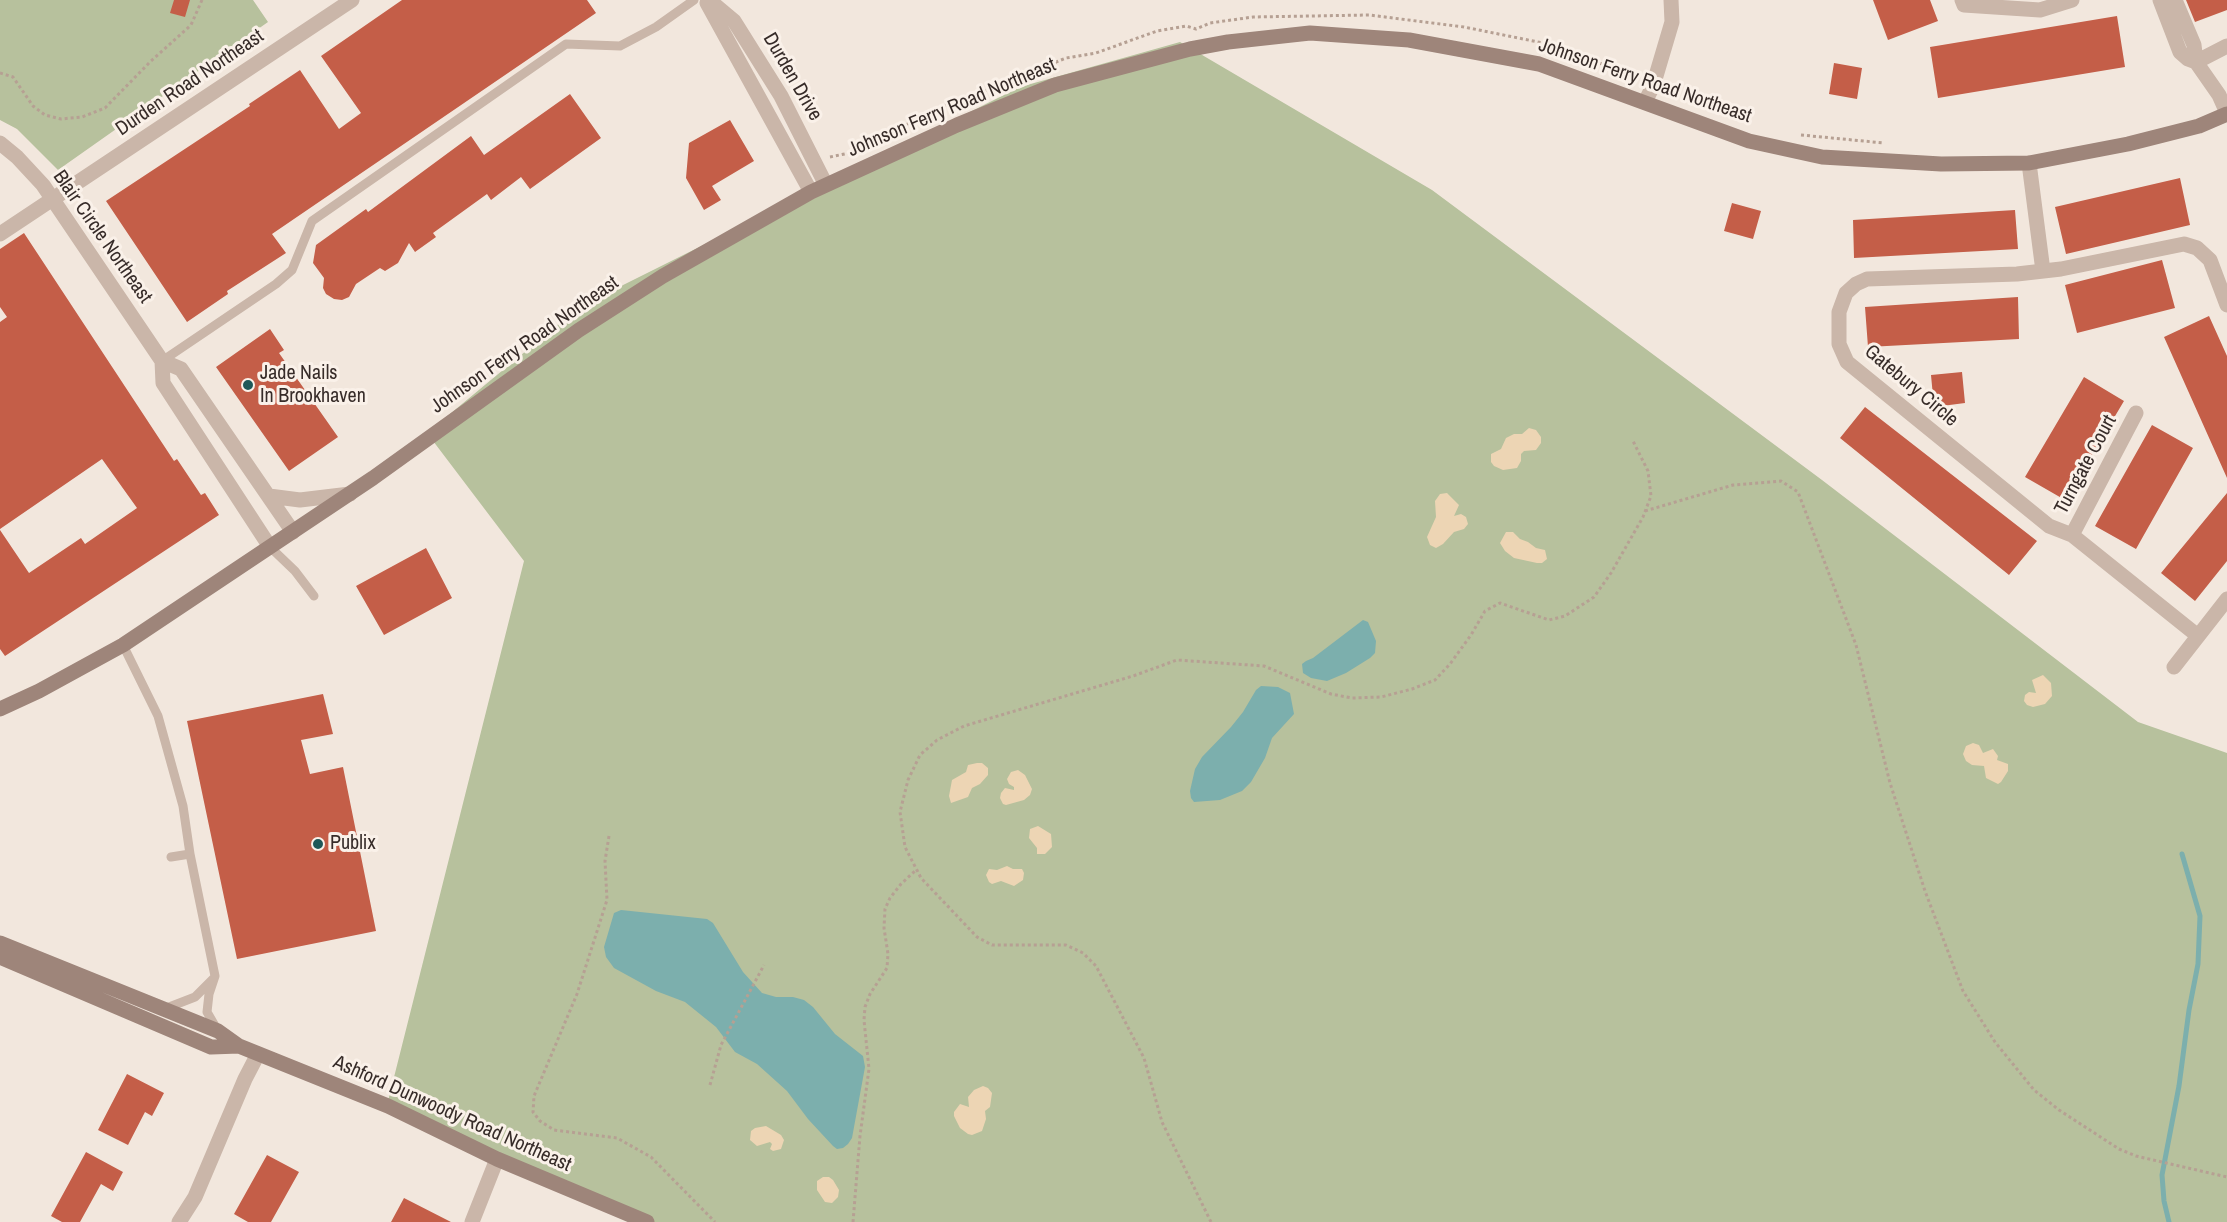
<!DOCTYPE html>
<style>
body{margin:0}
canvas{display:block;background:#f2e7dd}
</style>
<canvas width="2227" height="1222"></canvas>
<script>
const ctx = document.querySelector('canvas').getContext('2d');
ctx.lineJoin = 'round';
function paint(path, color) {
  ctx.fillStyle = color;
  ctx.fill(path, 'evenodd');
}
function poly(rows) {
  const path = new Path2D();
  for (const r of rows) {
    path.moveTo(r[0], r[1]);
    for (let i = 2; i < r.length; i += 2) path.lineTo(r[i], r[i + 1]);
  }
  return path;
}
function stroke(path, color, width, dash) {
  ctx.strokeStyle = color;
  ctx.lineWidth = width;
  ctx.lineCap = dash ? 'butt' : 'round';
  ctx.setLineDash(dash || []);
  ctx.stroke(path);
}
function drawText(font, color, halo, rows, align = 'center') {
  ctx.font = font + ' "Archivo Narrow",sans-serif';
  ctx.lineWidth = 6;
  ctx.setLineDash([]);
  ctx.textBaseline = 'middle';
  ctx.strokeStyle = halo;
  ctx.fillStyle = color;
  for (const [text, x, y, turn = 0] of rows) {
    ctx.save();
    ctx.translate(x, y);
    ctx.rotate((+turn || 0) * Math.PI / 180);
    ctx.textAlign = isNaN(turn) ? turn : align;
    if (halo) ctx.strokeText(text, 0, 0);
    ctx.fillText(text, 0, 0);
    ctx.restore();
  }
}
const green = poly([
 [0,0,253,0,268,22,58,170,17,129,0,120],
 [1180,42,1432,190,1822,480,2138,722,2227,753,2227,1222,642,1222,388,1101,524,561,427,433,579,307,1020,87]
]);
const sand = poly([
 [1529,428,1536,430,1541,437,1541,443,1536,450,1524,451,1521,454,1521,461,1517,468,1503,470,1494,466,1491,462,1491,454,1501,449,1506,438,1514,434,1522,434],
 [1447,493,1459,505,1454,516,1461,514,1466,517,1468,524,1464,529,1454,532,1443,544,1436,548,1430,545,1427,537,1436,517,1435,501,1440,494],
 [1506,532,1513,532,1520,539,1528,542,1536,548,1545,550,1547,559,1542,563,1537,563,1514,558,1505,551,1500,543],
 [2043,675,2051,683,2052,696,2045,704,2033,707,2027,705,2024,701,2025,695,2029,692,2036,693,2032,680],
 [1973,743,1979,745,1983,753,1993,749,1998,756,1997,760,2008,764,2008,771,2001,782,1998,784,1986,778,1984,766,1972,765,1966,761,1963,754,1966,746],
 [977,763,982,763,988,768,988,775,980,784,972,788,968,797,951,803,949,796,952,780,966,772,968,765],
 [1018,770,1025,775,1032,789,1030,795,1024,800,1006,805,1003,804,1000,798,1001,793,1005,788,1014,790,1014,787,1009,784,1007,779,1011,772],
 [1038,826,1051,834,1052,847,1045,854,1037,854,1037,848,1029,838,1030,829],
 [1007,866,1013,869,1022,869,1024,873,1023,880,1014,886,1001,881,992,884,989,882,986,875,989,869,997,870],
 [983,1086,988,1088,992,1093,990,1107,985,1111,986,1119,982,1131,972,1135,968,1134,960,1128,954,1116,954,1112,960,1104,969,1107,968,1097,974,1090],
 [766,1126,781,1135,784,1140,781,1149,773,1151,770,1149,772,1144,770,1142,757,1146,750,1140,751,1131,755,1128],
 [823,1177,829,1177,833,1180,839,1190,838,1197,832,1203,825,1202,817,1190,817,1181]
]);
const water = poly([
 [1363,620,1368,622,1376,641,1375,653,1370,658,1346,673,1327,681,1311,678,1303,673,1302,664,1306,661,1313,658],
 [1261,686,1278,687,1290,693,1294,714,1272,738,1265,758,1251,782,1242,791,1220,800,1194,802,1191,798,1190,791,1195,769,1202,757,1231,727,1243,712,1256,690],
 [621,910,707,919,713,923,743,972,762,993,776,997,793,997,804,1000,813,1007,835,1034,863,1056,865,1067,852,1138,848,1144,843,1148,837,1149,833,1146,808,1119,787,1091,757,1064,735,1052,716,1027,685,1002,656,991,614,968,606,957,604,947,614,913]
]);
const stream = poly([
 [2169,1222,2164,1201,2162,1175,2179,1086,2189,1010,2198,964,2200,916,2182,854]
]);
const building = poly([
 [174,0,190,0,185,17,170,13],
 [402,0,587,0,596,13,272,234,286,253,227,291,228,294,187,322,106,201,250,106,249,104,300,70,339,129,361,113,321,56],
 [1873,0,1930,0,1938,21,1888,40],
 [2186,0,2227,0,2227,10,2195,22],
 [2117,16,2125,67,1938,98,1930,47],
 [1834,63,1862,68,1857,99,1829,94],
 [570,94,601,138,530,189,521,177,491,200,487,194,433,233,436,237,415,252,409,243,398,263,385,271,380,268,356,284,349,297,342,300,334,299,326,294,323,288,324,278,313,263,316,245,366,209,368,212,471,136,484,155],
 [730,120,754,161,712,186,721,200,704,210,686,178,689,143],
 [2180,178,2190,225,2066,254,2055,207],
 [1732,203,1761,211,1753,239,1724,231],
 [2015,210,2018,249,1854,258,1853,220],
 [24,233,174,461,177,459,201,495,205,493,219,515,5,656,0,649,0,530,29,573,81,538,85,544,137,508,102,459,0,529,0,322,7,317,0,307,0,249],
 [2162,260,2175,308,2077,333,2065,285],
 [2018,297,2019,339,1868,347,1865,307],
 [2209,316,2227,356,2227,478,2164,337],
 [270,329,284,350,279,353,338,437,289,471,216,367],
 [1962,372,1965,403,1934,407,1931,375],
 [2084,377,2124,401,2065,500,2025,477],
 [1865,407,2037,541,2009,575,1840,438],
 [2152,425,2193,448,2136,549,2095,526],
 [2227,493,2227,561,2195,601,2161,573],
 [426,548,452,598,384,635,356,586],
 [323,694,333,734,301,740,310,774,343,767,376,931,237,959,187,721],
 [127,1074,164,1093,152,1116,145,1112,128,1145,98,1130],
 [86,1152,123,1172,113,1191,101,1184,80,1222,62,1222,51,1216],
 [267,1155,299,1172,271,1222,248,1222,234,1214],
 [404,1198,451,1222,391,1222]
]);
const path = poly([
 [0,73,13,77,33,106,45,115,61,119,82,117,105,108,150,62,191,25,202,0],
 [1801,135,1884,143],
 [830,157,849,153,950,103,964,102,982,92,1066,58,1096,53,1157,31,1186,26,1196,29,1210,23,1253,17,1369,15,1464,27,1543,43,1633,75],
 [1645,511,1733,485,1781,481,1798,492,1856,645,1890,783,1925,891,1963,991,1995,1042,2034,1090,2059,1110,2119,1149,2136,1156,2227,1177],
 [609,836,605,861,607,900,577,994,534,1096,533,1112,540,1121,554,1130,617,1138,651,1157,715,1222],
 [710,1085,721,1045,764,965],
 [853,1222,860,1136,869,1069,864,1020,865,1007,870,994,887,968,888,954,884,928,885,909,890,898,901,884,916,870],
 [1211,1222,1162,1122,1144,1058,1096,966,1083,953,1066,945,992,945,977,937,921,878,905,847,900,812,908,780,920,755,937,740,964,726,1133,676,1177,660,1264,666,1331,694,1352,698,1381,697,1412,689,1435,680,1450,664,1471,635,1485,611,1500,603,1549,620,1565,616,1594,597,1611,573,1643,517,1651,496,1648,471,1633,441]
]);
const lane = poly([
 [162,361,276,284,292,270,312,221,566,44,620,46,656,27,694,0],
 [270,547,295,571,314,596],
 [123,645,158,716,183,806,190,854,215,976,209,994,207,1012,218,1031],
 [171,857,190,854],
 [164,1009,195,997,214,978]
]);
const street = poly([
 [709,0,734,21,781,96,826,185],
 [1962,0,1964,5,2040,10,2072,0],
 [2160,0,2180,52,2188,59,2196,62,2227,46],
 [2175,0,2194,45,2196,62,2219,95,2227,113],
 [707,3,811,192],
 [1645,102,1653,86,1672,22,1671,0],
 [0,143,17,157,43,185,162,361,181,369,293,532],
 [2029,163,2043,271],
 [0,234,352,0],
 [162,361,163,383,270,547],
 [269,496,300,500,350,494],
 [2072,535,2136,413],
 [2198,636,2072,535,2049,526,1847,362,1839,344,1839,312,1846,293,1856,284,1867,279,2017,274,2061,269,2184,244,2197,248,2210,260,2227,305],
 [2174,667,2227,599],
 [179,1222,195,1197,245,1079,258,1054],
 [472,1222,497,1159]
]);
const secondary = poly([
 [0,709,39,691,123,645,373,478,579,330,663,276,811,192,957,125,1055,85,1190,49,1228,42,1310,33,1409,40,1539,64,1749,141,1822,157,1941,164,2029,163,2128,144,2199,126,2227,114],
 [0,943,218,1031,239,1046,388,1106,497,1159,647,1222],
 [0,957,211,1047,239,1046]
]);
const markers = [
 [248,385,6,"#1e5858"],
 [318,844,6,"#1e5858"]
];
const streetNames = [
 ["Durden Drive",792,77,60],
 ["Johnson Ferry Road Northeast",1645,81,19],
 ["Durden Road Northeast",190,83,-34],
 ["Johnson Ferry Road Northeast",952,108,-23],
 ["Blair Circle Northeast",102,237,55],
 ["Johnson Ferry Road Northeast",525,345,-35],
 ["Gatebury Circle",1911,386,40],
 ["Turngate Court",2086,465,-62],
 ["Ashford Dunwoody Road Northeast",452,1114,24]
];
const poiNames = [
 ["Jade Nails",260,374],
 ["In Brookhaven",260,397],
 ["Publix",330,844]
];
paint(green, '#b7c19d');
paint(sand, '#edd5b4');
paint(water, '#7cafad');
stroke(stream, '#7cafad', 5);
paint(building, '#c45e48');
stroke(path, '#b6a093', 3, [3, 3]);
stroke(lane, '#cab6a9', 9);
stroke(street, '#cab6a9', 15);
stroke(secondary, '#9e857a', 15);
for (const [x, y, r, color] of markers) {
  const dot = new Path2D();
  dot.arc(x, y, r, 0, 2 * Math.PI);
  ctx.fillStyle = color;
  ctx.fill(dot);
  stroke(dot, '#faf1e9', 2);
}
drawText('20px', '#372c29', '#faf1e9', streetNames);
drawText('20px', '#372c29', '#faf1e9', poiNames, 'left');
</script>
